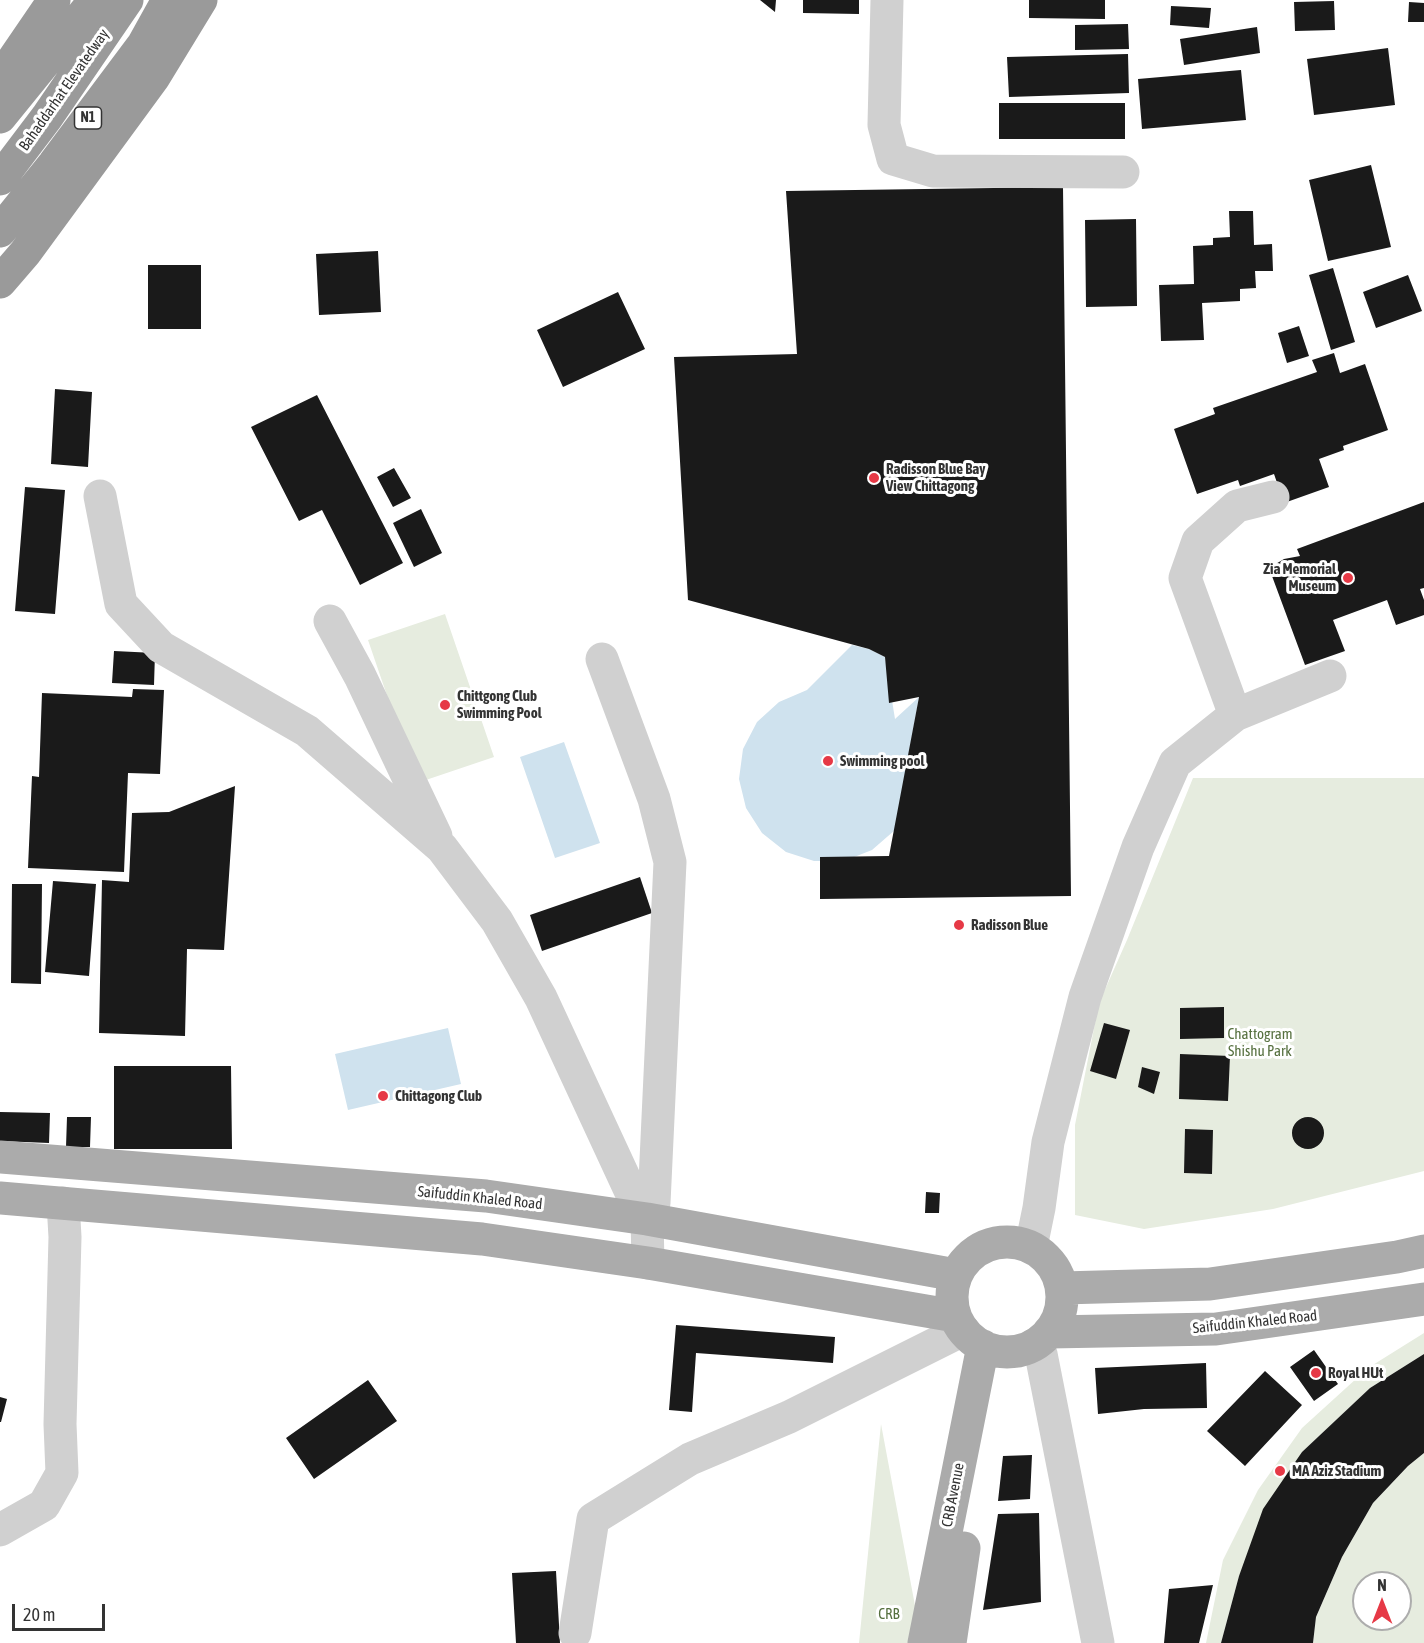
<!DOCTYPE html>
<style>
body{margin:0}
#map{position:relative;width:1424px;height:1643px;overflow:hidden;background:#fff;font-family:"Asap Condensed",sans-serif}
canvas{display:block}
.north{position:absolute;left:1352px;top:1571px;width:60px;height:60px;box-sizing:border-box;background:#fff;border:2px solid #adadad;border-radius:50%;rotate:0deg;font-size:16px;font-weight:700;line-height:24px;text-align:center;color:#333}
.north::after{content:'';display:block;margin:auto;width:21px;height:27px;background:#e63946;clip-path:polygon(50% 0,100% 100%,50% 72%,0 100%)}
.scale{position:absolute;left:12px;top:1604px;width:93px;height:27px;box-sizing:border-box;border:3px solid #333;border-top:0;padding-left:8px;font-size:18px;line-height:21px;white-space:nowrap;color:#333;-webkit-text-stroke:4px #fff;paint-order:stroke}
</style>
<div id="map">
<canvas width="1424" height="1643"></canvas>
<div class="north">N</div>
<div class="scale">20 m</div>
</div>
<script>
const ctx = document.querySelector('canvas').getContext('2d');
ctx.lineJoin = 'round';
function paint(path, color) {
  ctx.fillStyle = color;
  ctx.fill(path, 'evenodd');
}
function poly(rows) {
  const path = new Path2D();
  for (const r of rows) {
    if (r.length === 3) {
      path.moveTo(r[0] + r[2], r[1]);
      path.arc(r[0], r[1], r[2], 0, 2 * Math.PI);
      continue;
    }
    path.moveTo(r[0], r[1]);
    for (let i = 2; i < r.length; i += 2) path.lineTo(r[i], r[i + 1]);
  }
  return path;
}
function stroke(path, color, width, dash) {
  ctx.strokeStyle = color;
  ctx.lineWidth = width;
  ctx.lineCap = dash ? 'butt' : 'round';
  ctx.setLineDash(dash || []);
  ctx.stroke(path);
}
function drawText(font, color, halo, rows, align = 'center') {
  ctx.font = font + ' "Asap Condensed",sans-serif';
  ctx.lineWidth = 6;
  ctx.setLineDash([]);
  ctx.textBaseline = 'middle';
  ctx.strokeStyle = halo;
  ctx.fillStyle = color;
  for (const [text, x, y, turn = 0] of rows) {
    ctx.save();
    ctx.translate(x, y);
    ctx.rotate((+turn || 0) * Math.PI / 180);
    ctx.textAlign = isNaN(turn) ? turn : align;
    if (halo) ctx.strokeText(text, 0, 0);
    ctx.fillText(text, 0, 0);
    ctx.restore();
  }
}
const green = poly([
 [445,614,494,757,417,783,368,640],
 [1193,778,1424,778,1424,1171,1273,1209,1144,1229,1075,1215,1075,1125,1099,1003,1127,940],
 [1424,1333,1424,1354,1370,1388,1302,1452,1239,1576,1221,1643,1206,1643,1223,1560,1258,1490,1302,1428,1368,1368],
 [881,1424,922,1643,859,1643],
 [1424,1453,1424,1643,1313,1643,1316,1617,1342,1557,1373,1503,1408,1466],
 [1364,1583,1400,1583,1400,1619,1364,1619]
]);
const water = poly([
 [852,645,869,649,885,657,895,719,919,697,895,830,872,850,844,861,814,861,786,852,762,833,746,808,739,779,743,749,757,722,779,702,807,690],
 [564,742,600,843,555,858,520,757],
 [448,1028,461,1084,348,1110,335,1054]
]);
const building = poly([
 [760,0,776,0,775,12],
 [803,0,859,0,859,14,803,13],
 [1029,0,1105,0,1105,19,1029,18],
 [1334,1,1335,30,1295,31,1294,2],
 [1409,2,1424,3,1424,22,1408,22],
 [1171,6,1211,8,1209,28,1170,25],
 [1128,24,1129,49,1075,50,1075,25],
 [1257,27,1260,53,1184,65,1180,39],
 [1388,48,1395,105,1314,115,1307,59],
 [1128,54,1129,93,1009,97,1007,57],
 [1241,70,1246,120,1142,129,1138,79],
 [999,103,1125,103,1125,139,999,139],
 [1371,165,1391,247,1328,261,1309,180],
 [1063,187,1071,896,820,899,820,857,889,856,919,697,889,703,885,657,869,649,688,600,674,357,797,354,786,191],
 [1229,211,1253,211,1254,245,1272,244,1273,271,1255,271,1256,288,1240,289,1240,301,1202,303,1204,340,1161,341,1159,285,1194,284,1193,246,1213,245,1213,238,1230,237],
 [1136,219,1137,306,1086,307,1085,220],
 [378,251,381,312,319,315,316,254],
 [148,265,201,265,201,329,148,329],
 [1333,268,1355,342,1331,350,1309,275],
 [1408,275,1422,311,1376,328,1363,292],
 [618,292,645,349,563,387,537,330],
 [1299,326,1309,356,1287,363,1278,333],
 [1334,353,1340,373,1365,364,1388,430,1343,446,1344,450,1319,459,1329,487,1284,503,1274,474,1240,486,1238,480,1197,494,1174,429,1215,414,1213,408,1317,372,1312,360],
 [55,389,92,392,88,467,51,464],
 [317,395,403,563,360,585,322,510,299,521,251,427],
 [394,468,411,498,393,507,377,477],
 [25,487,65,490,55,614,15,611],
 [1424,502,1424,588,1420,589,1424,600,1424,615,1396,625,1387,600,1333,620,1345,651,1305,665,1269,568,1284,559,1300,556,1297,549],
 [421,509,442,553,414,567,393,523],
 [114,651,155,653,154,685,112,683],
 [133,689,164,690,160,774,128,773,124,872,28,868,32,776,39,777,42,693,132,697],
 [235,786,224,950,187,949,185,1036,99,1033,102,880,129,882,132,813,169,812],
 [640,877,652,913,542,951,530,915],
 [53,881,96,884,89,976,45,972],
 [12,884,42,884,41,984,11,983],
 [1224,1007,1224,1038,1180,1039,1180,1008],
 [1104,1023,1130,1030,1116,1079,1090,1071],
 [1180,1054,1230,1056,1228,1101,1179,1099],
 [114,1066,231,1066,232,1149,114,1149],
 [1142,1067,1160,1072,1154,1094,1138,1087],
 [0,1112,50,1113,49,1143,0,1141],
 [1308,1133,16],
 [67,1117,91,1117,90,1147,66,1147],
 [1185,1129,1213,1130,1212,1174,1184,1173],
 [926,1192,940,1193,939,1213,925,1213],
 [676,1325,835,1337,833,1363,696,1353,692,1412,669,1410],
 [1314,1350,1338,1384,1314,1401,1290,1367],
 [1424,1354,1424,1453,1408,1466,1373,1503,1342,1557,1316,1617,1313,1643,1221,1643,1239,1576,1263,1509,1302,1452,1370,1388],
 [1206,1363,1207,1408,1144,1409,1098,1414,1095,1368],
 [1265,1371,1302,1405,1245,1466,1207,1431],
 [368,1380,397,1421,314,1479,286,1438],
 [0,1397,7,1399,1,1422,0,1422],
 [1032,1455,1030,1499,998,1501,1003,1456],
 [1039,1513,1041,1602,983,1610,998,1514],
 [556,1571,560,1643,516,1643,512,1573],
 [1213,1585,1199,1643,1164,1643,1169,1589]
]);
const minor = poly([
 [887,0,884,125,893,159,933,171,1123,172],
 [100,496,121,604,161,647,307,731,442,848,497,921,541,998,636,1203,647,1219],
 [330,621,360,676,436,836],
 [602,659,654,799,670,862,654,1203,647,1219,648,1263],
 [1235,715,1330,676],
 [1031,1247,1039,1208,1048,1142,1085,997,1138,847,1175,763,1235,715,1185,578,1198,541,1237,506,1273,497],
 [1034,1345,1041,1354,1098,1643],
 [0,1530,44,1505,62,1473,60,1424,65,1237,63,1203],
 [575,1633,593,1519,690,1459,789,1417,963,1330]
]);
const major = poly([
 [0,1157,486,1196,647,1219,956,1275],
 [0,1198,482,1239,648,1263,955,1316],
 [1007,1297,55],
 [1062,1288,1210,1284,1397,1257,1424,1251],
 [1049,1332,1216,1329,1424,1299],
 [924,1643,983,1346],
 [950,1643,964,1548]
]);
const highway = poly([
 [0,79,54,0],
 [0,117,95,0],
 [0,179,47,117,127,0],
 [0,231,54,164,143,45,168,0],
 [0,282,25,253,154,77,201,0]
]);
const markers = [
 [874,478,6,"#e63946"],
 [1348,578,6,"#e63946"],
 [445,705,6,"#e63946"],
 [828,761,6,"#e63946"],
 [959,925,6,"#e63946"],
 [383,1096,6,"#e63946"],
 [1316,1373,6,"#e63946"],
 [1280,1471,6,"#e63946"]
];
const shields = [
 [88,118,27]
];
const shieldNames = [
 ["N1",88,118]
];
const streetNames = [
 ["Bahaddarhat Elevatedway",64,90,-55],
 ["Saifuddin Khaled Road",480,1198,6],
 ["Saifuddin Khaled Road",1255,1322,-6],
 ["CRB Avenue",953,1495,-79]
];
const poiNames = [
 ["Radisson Blue Bay",886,469],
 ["View Chittagong",886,486],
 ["Zia Memorial",1336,569,"right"],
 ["Museum",1336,586,"right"],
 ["Chittgong Club",457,696],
 ["Swimming Pool",457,713],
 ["Swimming pool",840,761],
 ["Radisson Blue",971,925],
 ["Chittagong Club",395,1096],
 ["Royal HUt",1328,1373],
 ["MA Aziz Stadium",1292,1471]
];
const parkNames = [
 ["Chattogram",1260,1034],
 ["Shishu Park",1260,1051],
 ["CRB",889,1614]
];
paint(green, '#e6ecdf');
paint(water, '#cfe2ee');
paint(building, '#1a1a1a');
stroke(minor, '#d0d0d0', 33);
stroke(major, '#ababab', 33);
stroke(highway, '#9a9a9a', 33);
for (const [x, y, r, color] of markers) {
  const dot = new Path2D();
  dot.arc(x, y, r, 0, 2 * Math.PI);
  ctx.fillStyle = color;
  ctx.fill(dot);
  stroke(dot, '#fff', 2);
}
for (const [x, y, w] of shields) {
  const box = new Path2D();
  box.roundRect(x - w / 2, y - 11, w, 22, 4.5);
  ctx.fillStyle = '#fff';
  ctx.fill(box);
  stroke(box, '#333', 1.5);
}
drawText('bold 14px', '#333', null, shieldNames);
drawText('15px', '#333', '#fff', streetNames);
drawText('bold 15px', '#333', '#fff', poiNames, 'left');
drawText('15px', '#56703f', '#fff', parkNames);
</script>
